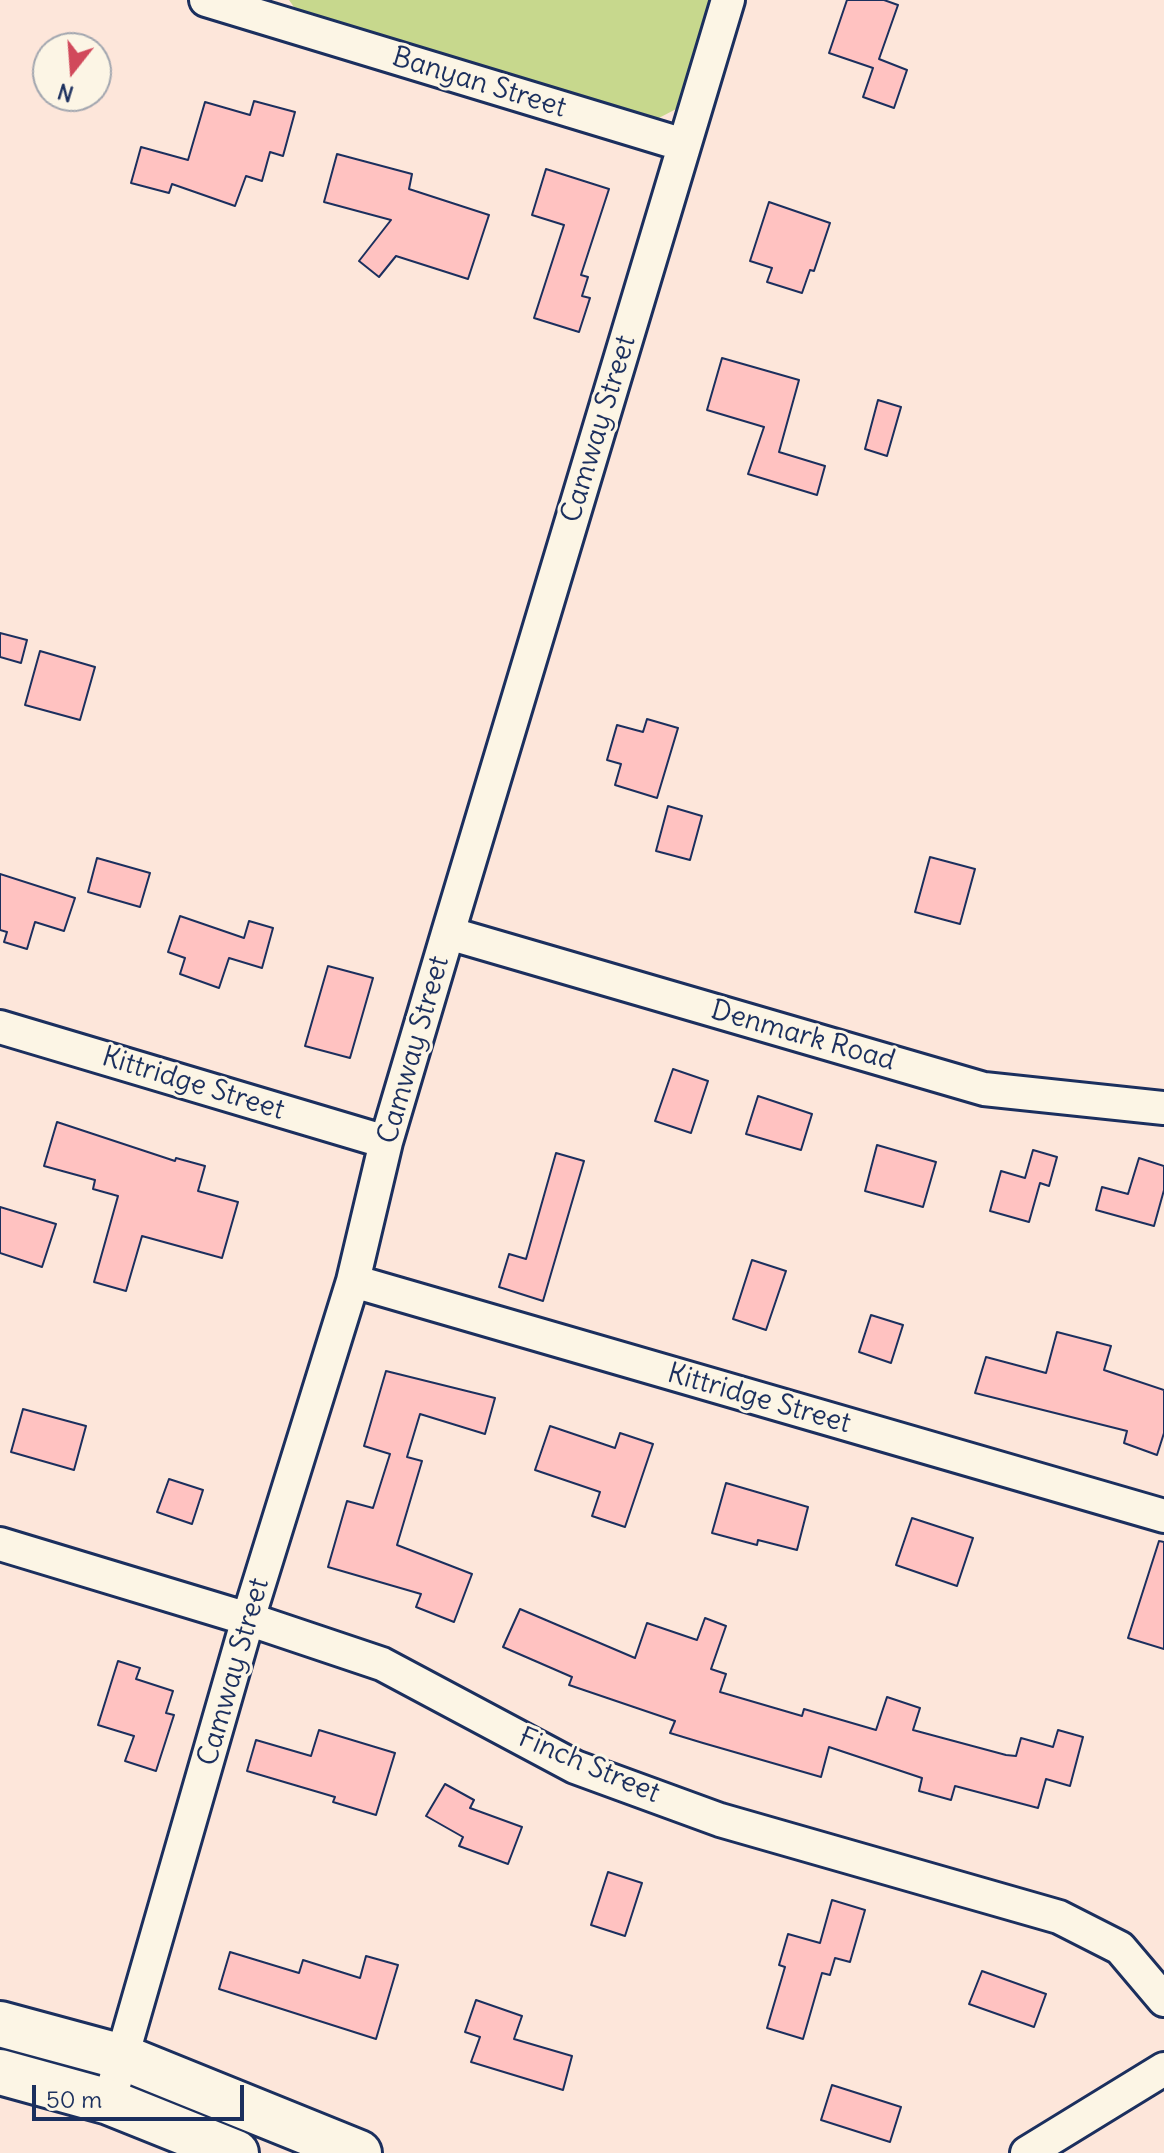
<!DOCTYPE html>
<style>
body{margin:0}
#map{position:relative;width:1164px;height:2153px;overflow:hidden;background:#fde6da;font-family:Delius,sans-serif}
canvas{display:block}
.north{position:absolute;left:32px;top:32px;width:80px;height:80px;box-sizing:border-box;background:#fcf5e5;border:2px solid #a2a6af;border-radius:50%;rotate:197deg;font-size:22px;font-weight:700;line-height:32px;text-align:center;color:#1b2f5e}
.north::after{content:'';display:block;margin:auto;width:28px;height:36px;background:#d1495b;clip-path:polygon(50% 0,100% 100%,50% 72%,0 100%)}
.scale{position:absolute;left:32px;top:2085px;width:212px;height:36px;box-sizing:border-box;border:4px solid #1b2f5e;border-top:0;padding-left:10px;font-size:24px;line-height:28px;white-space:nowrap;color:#1b2f5e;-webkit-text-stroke:6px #fcf5e5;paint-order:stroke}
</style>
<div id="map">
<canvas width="1164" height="2153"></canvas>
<div class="north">N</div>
<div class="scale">50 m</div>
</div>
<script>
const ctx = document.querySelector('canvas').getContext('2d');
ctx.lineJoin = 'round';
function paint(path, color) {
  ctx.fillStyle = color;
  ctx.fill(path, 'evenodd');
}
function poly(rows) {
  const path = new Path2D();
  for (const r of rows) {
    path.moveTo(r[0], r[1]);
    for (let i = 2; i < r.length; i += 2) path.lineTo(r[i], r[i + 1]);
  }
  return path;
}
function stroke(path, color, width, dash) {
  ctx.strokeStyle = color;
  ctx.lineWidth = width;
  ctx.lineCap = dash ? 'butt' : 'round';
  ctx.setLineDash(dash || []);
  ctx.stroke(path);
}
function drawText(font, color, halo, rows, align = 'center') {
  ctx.font = font + ' Delius,sans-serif';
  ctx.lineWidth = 6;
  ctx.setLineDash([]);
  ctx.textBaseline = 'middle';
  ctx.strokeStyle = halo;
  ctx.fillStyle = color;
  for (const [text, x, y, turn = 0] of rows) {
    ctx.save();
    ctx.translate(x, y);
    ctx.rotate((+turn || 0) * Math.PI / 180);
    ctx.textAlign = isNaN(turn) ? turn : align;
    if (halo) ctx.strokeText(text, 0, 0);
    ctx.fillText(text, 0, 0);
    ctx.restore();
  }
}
const green = poly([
 [289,0,715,0,682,106,653,121,303,20]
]);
const building = poly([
 [847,0,884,0,898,5,879,59,907,70,894,108,863,97,873,68,829,53,847,0],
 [254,101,295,112,283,156,270,152,262,181,246,176,235,206,172,184,169,193,131,183,141,147,188,160,205,102,250,115,254,101],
 [337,154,412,174,409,189,489,215,468,279,396,256,379,277,359,261,391,220,324,202,337,154],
 [546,169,609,189,581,275,588,277,582,296,590,298,579,332,534,318,564,225,532,215,546,169],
 [769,202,830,223,814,271,810,270,802,293,767,282,772,268,750,261,769,202],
 [722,358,799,380,779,452,825,466,817,495,748,474,764,427,707,410,722,358],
 [878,400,901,407,887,456,865,449,878,400],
 [0,633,27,640,21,663,0,657,0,633],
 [40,651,95,667,80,720,25,705,40,651],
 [647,719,678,728,657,798,615,785,621,764,607,760,617,725,643,732,647,719],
 [668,806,702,816,690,860,656,851,668,806],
 [930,857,975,869,960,924,915,912,930,857],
 [97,858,150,873,140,907,88,892,97,858],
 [0,874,75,898,64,931,35,922,27,949,4,942,7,932,0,930,0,874],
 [180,916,244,938,249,921,273,928,262,968,229,958,219,988,180,974,185,958,168,952,180,916],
 [328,966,373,978,350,1058,305,1046,328,966],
 [673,1069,708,1081,691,1133,655,1121,673,1069],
 [758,1096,812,1114,801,1150,746,1134,758,1096],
 [57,1122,175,1161,176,1158,205,1166,198,1191,238,1202,222,1258,142,1236,126,1291,94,1282,118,1196,93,1189,95,1180,44,1166,57,1122],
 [877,1145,936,1162,923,1207,865,1191,877,1145],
 [1033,1150,1057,1157,1049,1186,1040,1183,1029,1222,990,1211,1001,1171,1025,1178,1033,1150],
 [556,1153,584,1161,543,1301,499,1287,509,1254,526,1259,556,1153],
 [1139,1158,1164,1166,1164,1190,1154,1226,1096,1210,1102,1187,1128,1194,1139,1158],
 [0,1207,56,1224,42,1267,0,1253,0,1207],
 [752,1260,786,1271,766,1330,733,1319,752,1260],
 [871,1315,903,1325,891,1363,859,1352,871,1315],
 [1057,1332,1111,1346,1104,1370,1164,1390,1164,1433,1157,1455,1124,1443,1127,1431,975,1393,986,1357,1046,1373,1057,1332],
 [386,1371,495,1398,485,1434,420,1414,407,1457,422,1461,397,1545,472,1574,454,1622,416,1607,421,1594,328,1567,347,1501,373,1508,390,1454,364,1446,386,1371],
 [23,1409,86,1426,74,1470,11,1452,23,1409],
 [550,1426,615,1448,620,1433,653,1444,625,1527,592,1516,600,1492,535,1470,550,1426],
 [169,1479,203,1490,192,1524,157,1512,169,1479],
 [726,1483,808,1507,797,1550,758,1540,757,1545,712,1533,726,1483],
 [912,1518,973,1538,957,1586,896,1565,912,1518],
 [1159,1541,1164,1542,1164,1649,1128,1638,1159,1541],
 [520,1609,635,1658,647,1623,697,1640,705,1618,726,1626,711,1669,726,1674,720,1692,802,1716,804,1709,876,1730,887,1697,920,1708,913,1730,1006,1755,1016,1756,1021,1738,1053,1747,1058,1730,1083,1737,1070,1786,1046,1779,1038,1808,955,1786,951,1800,919,1791,922,1778,829,1747,821,1777,703,1743,670,1733,675,1721,569,1685,572,1677,503,1647,520,1609],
 [118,1661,140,1668,136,1679,173,1691,166,1713,174,1715,156,1771,125,1761,134,1736,98,1725,118,1661],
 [319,1730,395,1753,376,1815,333,1802,335,1797,247,1771,256,1740,311,1756,319,1730],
 [445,1784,474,1800,470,1808,522,1827,508,1864,459,1846,463,1837,426,1816,445,1784],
 [608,1872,642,1883,625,1936,591,1925,608,1872],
 [832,1900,865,1910,850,1962,835,1958,830,1975,822,1973,803,2039,767,2028,785,1967,779,1965,788,1934,820,1943,832,1900],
 [230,1952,299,1973,303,1960,360,1978,366,1956,398,1965,376,2039,219,1989,230,1952],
 [982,1971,1046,1994,1034,2027,969,2004,982,1971],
 [476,2000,522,2016,514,2039,572,2056,563,2090,471,2062,480,2037,465,2032,476,2000],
 [832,2085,901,2107,890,2142,821,2120,832,2085]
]);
const street = poly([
 [206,0,684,145],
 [448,933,984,1089,1164,1108],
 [0,1027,386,1142],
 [353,1281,1164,1516],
 [0,1544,248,1619,382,1664,575,1767,720,1820,1059,1917,1120,1948,1164,2000],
 [109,2102,248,1619,353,1281,386,1142,448,933,728,0],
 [1027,2153,1164,2069]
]);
const secondary = poly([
 [0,2024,122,2057,359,2153],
 [0,2072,109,2102,236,2153]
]);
const streetNames = [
 ["Banyan Street",479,83,17],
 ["Camway Street",599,429,-73],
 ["Denmark Road",803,1036,16],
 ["Camway Street",414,1050,-74],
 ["Kittridge Street",193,1084,17],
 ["Kittridge Street",759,1399,16],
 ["Camway Street",234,1672,-74],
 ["Finch Street",589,1766,23]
];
paint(green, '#c7d88d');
paint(building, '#ffc2c1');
stroke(building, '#1b2f5e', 2);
stroke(street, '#1b2f5e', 38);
stroke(secondary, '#1b2f5e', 50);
stroke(street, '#fcf5e5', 32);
stroke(secondary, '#fcf5e5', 44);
drawText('28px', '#1b2f5e', '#fcf5e5', streetNames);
</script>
